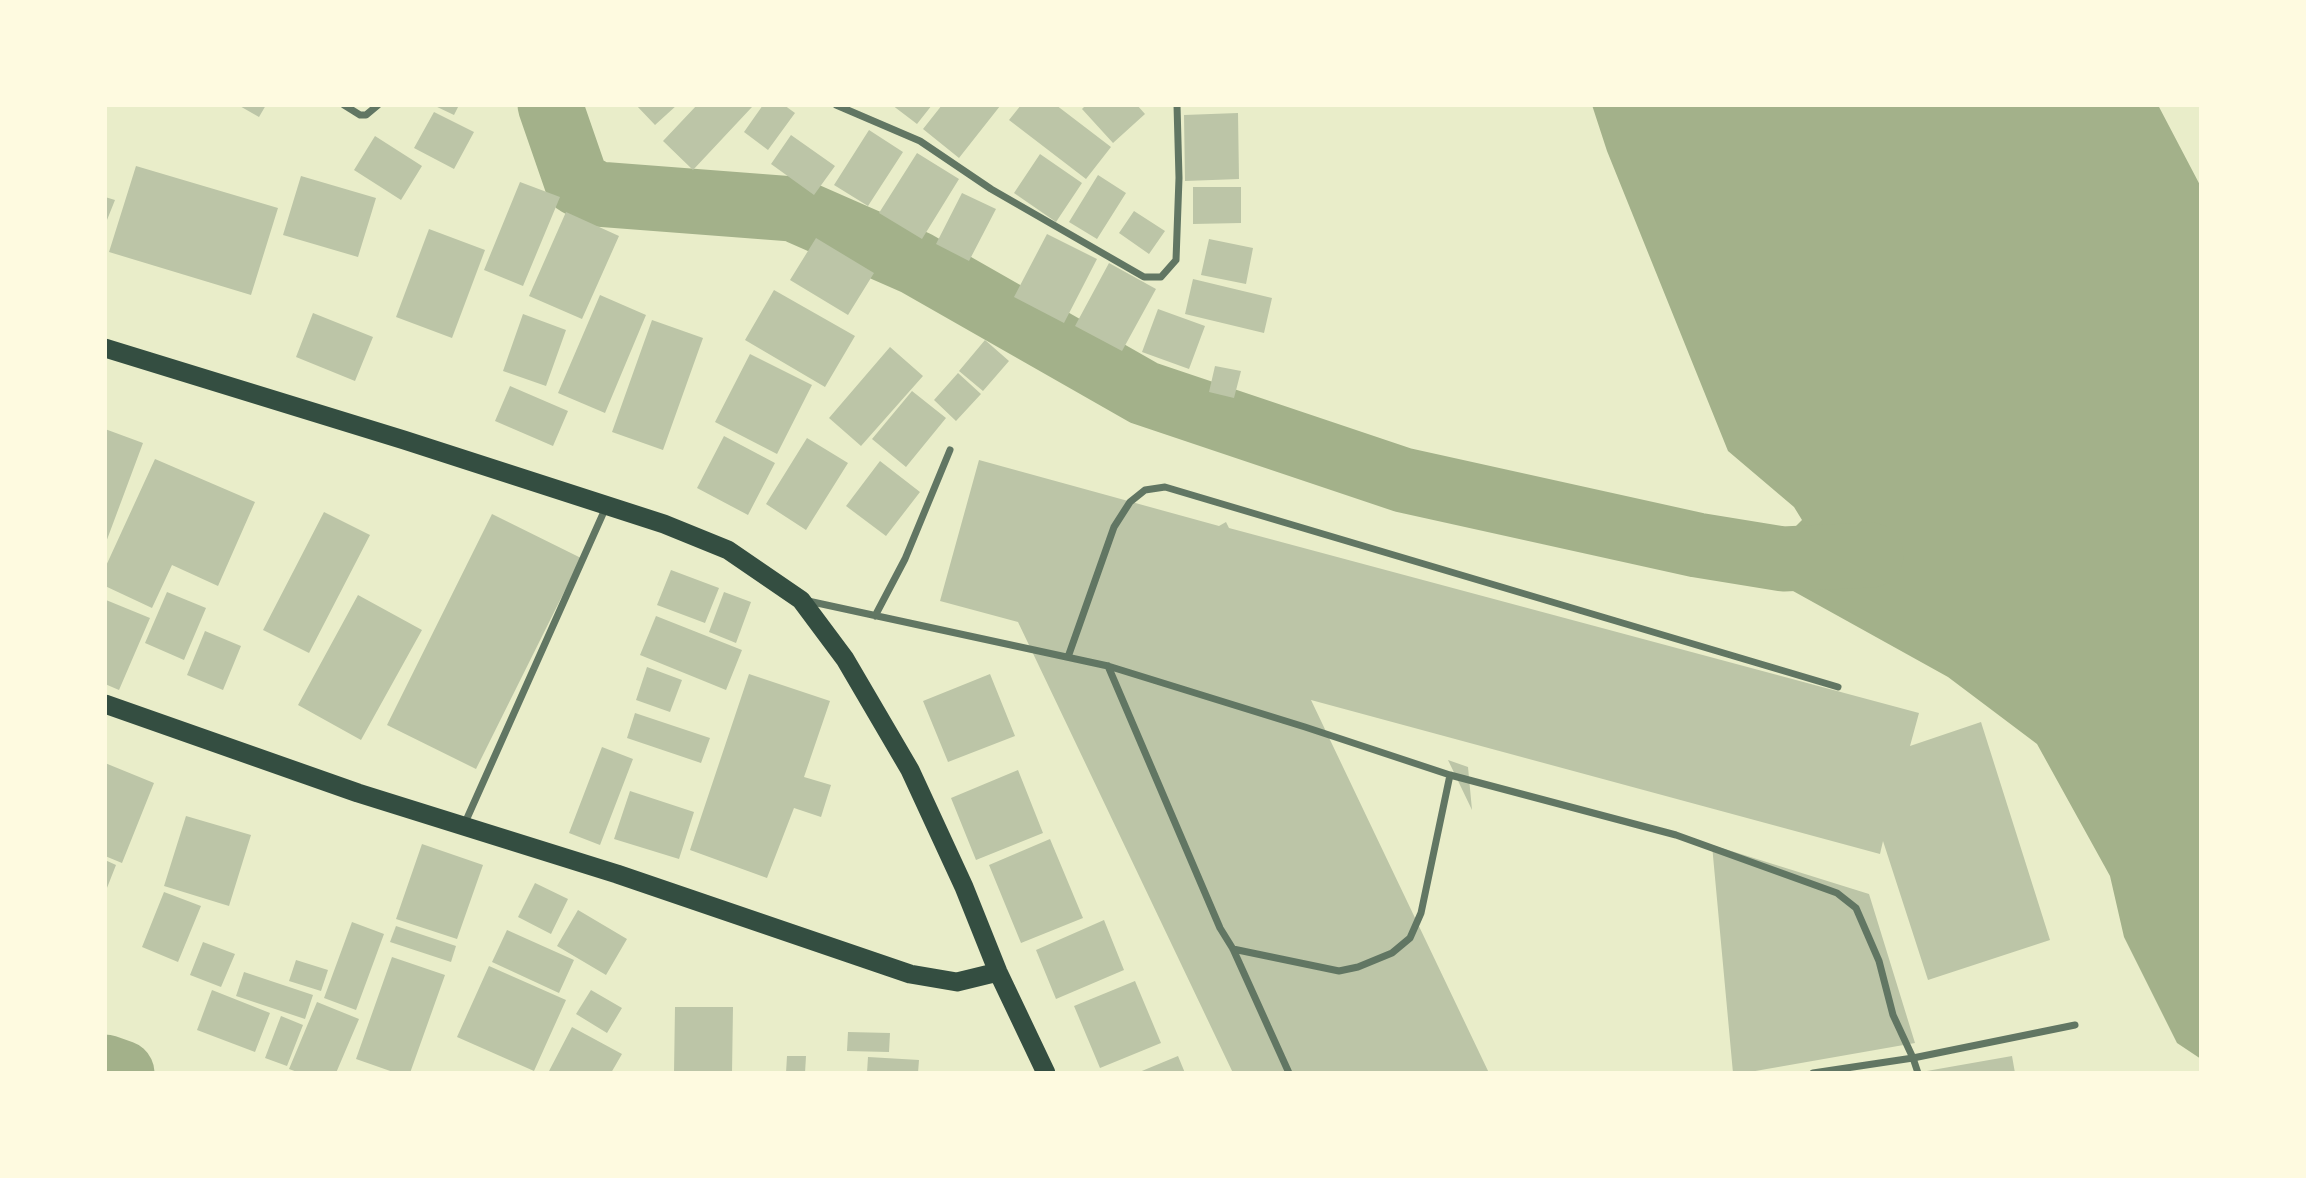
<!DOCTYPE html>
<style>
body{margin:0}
#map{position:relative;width:2306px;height:1178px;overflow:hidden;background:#e9edc9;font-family:Rubik,sans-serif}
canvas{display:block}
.frame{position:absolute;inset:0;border:107px solid #fefae0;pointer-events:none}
</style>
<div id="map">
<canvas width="2306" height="1178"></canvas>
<div class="frame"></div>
</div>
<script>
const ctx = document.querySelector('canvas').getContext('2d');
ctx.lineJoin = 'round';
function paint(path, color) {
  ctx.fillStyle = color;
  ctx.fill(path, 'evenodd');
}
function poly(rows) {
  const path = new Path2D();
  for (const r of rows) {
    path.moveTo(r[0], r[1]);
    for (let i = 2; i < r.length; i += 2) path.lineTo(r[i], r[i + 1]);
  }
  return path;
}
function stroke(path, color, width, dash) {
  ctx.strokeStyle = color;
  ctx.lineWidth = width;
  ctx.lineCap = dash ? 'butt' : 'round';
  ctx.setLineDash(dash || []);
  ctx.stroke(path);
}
const water = poly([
 [1592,105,2158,105,2201,187,2201,1059,2177,1043,2124,937,2110,876,2037,744,1948,677,1784,586,1784,538,1802,520,1794,507,1728,451,1607,151]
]);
const river = poly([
 [550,105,577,183,597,194,793,209,916,263,1144,393,1403,480,1697,545,1783,559,1871,555],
 [105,1067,122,1073]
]);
const building = poly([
 [238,105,266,105,259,117],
 [433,105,459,105,454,115],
 [636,105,677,105,655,125],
 [697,105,750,105,752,107,693,170,663,141],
 [763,105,784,105,795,113,768,150,744,132],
 [892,105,932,105,917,124],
 [942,105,998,105,1000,106,959,158,923,129],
 [1021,105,1056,105,1111,147,1086,179,1009,120],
 [1086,105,1137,105,1145,114,1113,143,1082,109],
 [434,112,474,132,454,169,414,148],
 [1238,113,1239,179,1185,181,1184,115],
 [869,130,903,152,868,206,834,185],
 [791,135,835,166,814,195,771,164],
 [375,136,422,166,401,200,354,170],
 [917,153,959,179,922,239,879,213],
 [1040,154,1082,183,1056,222,1014,193],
 [136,166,278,208,251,295,109,252],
 [1098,175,1126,193,1097,239,1069,222],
 [301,176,376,198,358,257,283,235],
 [520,182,560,197,523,286,484,270],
 [1193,187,1241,187,1241,223,1193,224],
 [962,193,996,209,969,261,936,244],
 [105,197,115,200,105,225],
 [1134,211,1165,231,1149,254,1119,233],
 [566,212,619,236,582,319,529,296],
 [429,229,485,250,452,338,396,317],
 [1047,234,1097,259,1064,323,1014,297],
 [816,238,874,273,848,315,790,280],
 [1209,239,1253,248,1246,284,1201,275],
 [1109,263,1156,289,1122,351,1075,326],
 [1193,279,1272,298,1264,333,1185,314],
 [774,290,855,336,825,387,745,340],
 [600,295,646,315,605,413,558,393],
 [1158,309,1205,326,1189,369,1142,352],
 [313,313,373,337,355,381,296,357],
 [523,314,566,330,546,386,503,371],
 [652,320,703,338,663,450,612,432],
 [985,340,1009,361,983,391,959,371],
 [890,347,923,376,861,446,829,418],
 [750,354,812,385,777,454,715,422],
 [1215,366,1241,371,1234,398,1209,392],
 [958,373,981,394,956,421,934,400],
 [510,386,568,411,553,446,495,421],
 [912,391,946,418,906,467,872,439],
 [105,429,143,443,105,545],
 [724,436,775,463,748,515,697,488],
 [807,438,848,463,806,530,766,504],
 [155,459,255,502,218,586,172,565,152,608,105,586,105,568],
 [979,460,1219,526,1226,522,1229,528,1919,713,1910,746,1981,722,2050,940,1928,980,1883,841,1880,854,1311,700,1489,1073,1233,1073,1018,622,940,601],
 [880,461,920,492,886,536,846,506],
 [324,512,370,535,309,653,263,630],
 [492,514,581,558,476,769,387,725],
 [671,570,719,588,705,623,657,605],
 [167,592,206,608,184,660,145,643],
 [724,592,751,602,736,643,709,632],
 [358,595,422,630,361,740,298,705],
 [106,600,150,618,119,690,105,684],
 [656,616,742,650,726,690,640,655],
 [205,631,241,646,223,690,187,675],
 [647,667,682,680,670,712,636,700],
 [749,674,830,701,804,777,831,785,821,817,794,808,767,878,690,850],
 [990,674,1015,736,948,762,923,701],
 [635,713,710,738,701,763,627,738],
 [602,747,633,759,600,845,569,833],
 [1448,760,1468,767,1472,810],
 [105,763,154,783,122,863,105,856],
 [1018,770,1043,833,976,860,951,798],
 [630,791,694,812,679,859,614,839],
 [186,816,251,835,229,906,164,886],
 [1050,839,1083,918,1021,943,989,865],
 [422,844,483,865,457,939,396,919],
 [1712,845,1869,894,1915,1043,1744,1073,1733,1073],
 [105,860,116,865,105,893],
 [535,883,568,899,551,934,518,917],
 [164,892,201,906,178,962,142,947],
 [578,910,627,939,606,975,557,946],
 [1104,920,1124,970,1056,999,1036,950],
 [352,922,384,934,356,1010,324,998],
 [396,926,456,946,451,962,390,942],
 [507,930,574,960,559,993,492,962],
 [203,942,235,954,221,987,190,975],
 [392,957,445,975,410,1073,396,1073,356,1059],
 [296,960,328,970,321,991,289,981],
 [489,966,566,1000,534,1071,457,1037],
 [244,972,313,995,305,1019,236,996],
 [1135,981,1161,1043,1100,1068,1074,1006],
 [212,990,270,1013,255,1052,197,1030],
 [591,990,622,1008,607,1033,576,1014],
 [317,1002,359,1019,336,1073,300,1073,289,1069],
 [675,1007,733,1007,732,1073,674,1073],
 [281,1016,303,1025,287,1066,265,1058],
 [572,1027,622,1054,611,1073,548,1073],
 [848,1032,890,1033,889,1052,847,1051],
 [787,1056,806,1056,805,1073,786,1073],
 [1178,1056,1185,1073,1137,1073],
 [2012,1056,2015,1073,1922,1073,1921,1072],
 [868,1057,919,1060,918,1073,867,1073]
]);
const minor = poly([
 [344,105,360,115,366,115,378,105],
 [836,105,920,141,991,189,1144,277,1161,277,1176,260,1179,178,1177,105],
 [808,601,1108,666,1305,727,1450,775,1676,835,1837,893,1856,908,1879,961,1893,1015,1913,1058,1813,1073],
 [875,616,905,559,950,450],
 [1068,657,1114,527,1130,502,1145,490,1165,487,1838,687],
 [1108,666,1220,928,1233,949,1289,1073],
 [464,825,606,507],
 [1233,949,1339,971,1358,967,1392,953,1410,938,1421,913,1450,775],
 [1918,1073,1913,1058,2075,1025]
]);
const trunk = poly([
 [105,348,404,440,664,524,728,550,801,600,845,659,910,770,964,887,998,972,1046,1073],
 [105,704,358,793,617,874,910,974,957,982,998,972]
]);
paint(water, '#a3b18a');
stroke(river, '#a3b18a', 65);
paint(building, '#bcc5a7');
stroke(minor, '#617663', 7);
stroke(trunk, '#344e41', 19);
</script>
